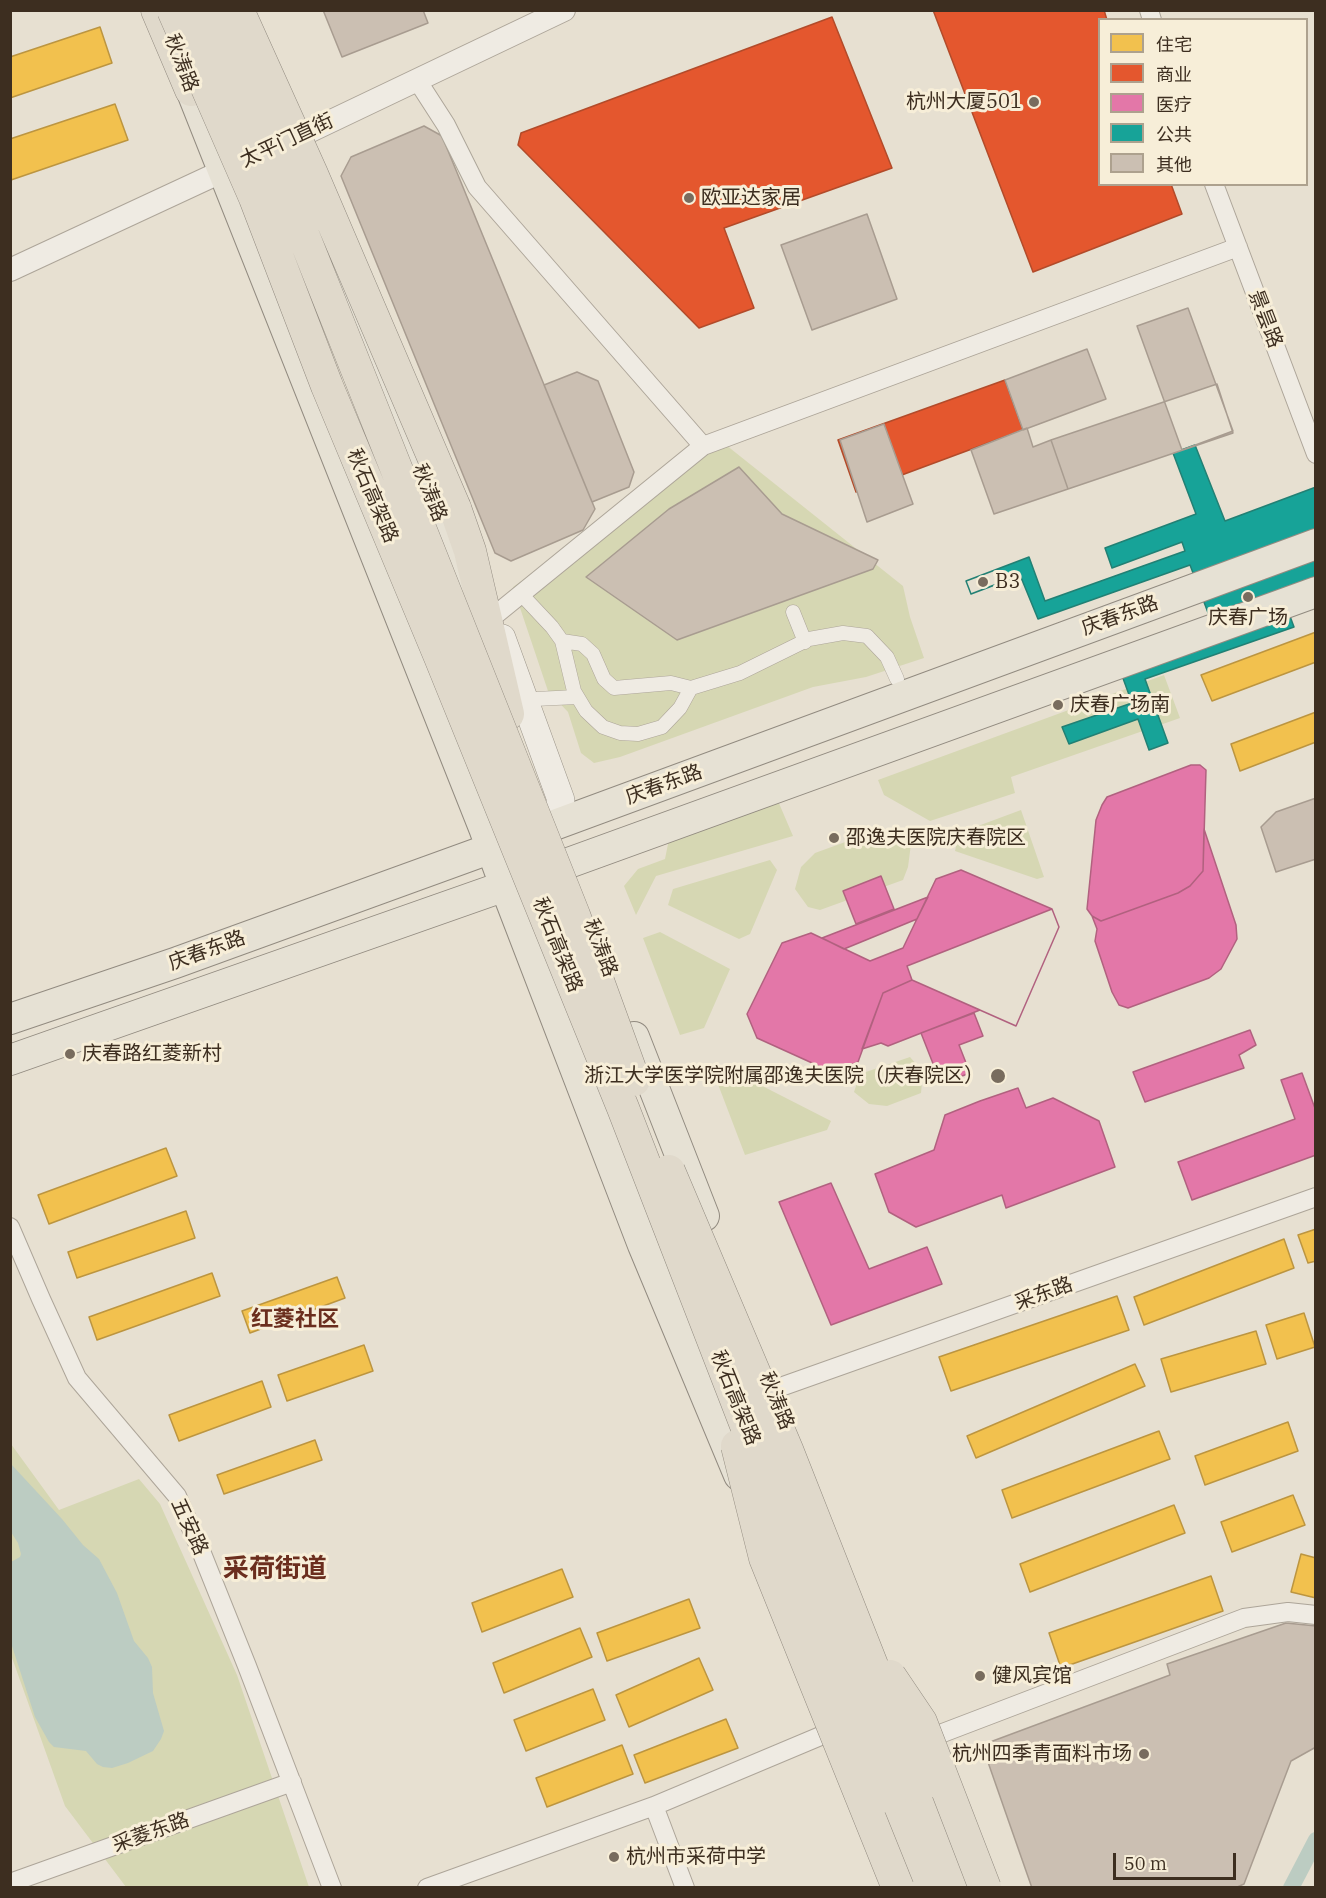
<!DOCTYPE html>
<meta charset="utf-8">
<style>
body{margin:0}
#map{position:relative;width:1326px;height:1898px;overflow:hidden;background:#e7e0d1;font-family:"IBM Plex Serif","Noto Sans SC",serif}
canvas{display:block}
.frame{position:absolute;inset:0;border:12px solid #3d2e20;pointer-events:none}
.legend{position:absolute;left:1098px;top:18px;width:210px;height:168px;box-sizing:border-box;background:#f7eed8;border:2px solid #ada18e;margin:0;padding:8px 10px;list-style:none;font-size:18px;color:#3d2e20}
.legend li{display:flex;align-items:center;gap:12px;height:30px}
.legend b{width:30px;border:2px solid #ada18e}
.scale{position:absolute;left:1113px;top:1853px;width:123px;height:27px;box-sizing:border-box;border:3px solid #3d2e20;border-top:0;padding-left:8px;font-size:18px;line-height:21px;white-space:nowrap;color:#3d2e20;-webkit-text-stroke:4px #f7eed8;paint-order:stroke}
</style>
<div id="map">
<canvas width="1326" height="1898"></canvas>
<div class="frame"></div>
<ul class="legend">
<li><b style="height:16px;background:#f2c14e"></b>住宅</li>
<li><b style="height:16px;background:#e4572e"></b>商业</li>
<li><b style="height:16px;background:#e377a8"></b>医疗</li>
<li><b style="height:16px;background:#17a398"></b>公共</li>
<li><b style="height:16px;background:#cbbfb2"></b>其他</li>
</ul>
<div class="scale">50 m</div>
</div>
<script>
const ctx = document.querySelector('canvas').getContext('2d');
ctx.lineJoin = 'round';
function paint(path, color) {
  ctx.fillStyle = color;
  ctx.fill(path, 'evenodd');
}
function poly(rows) {
  const path = new Path2D();
  for (const r of rows) {
    path.moveTo(r[0], r[1]);
    for (let i = 2; i < r.length; i += 2) path.lineTo(r[i], r[i + 1]);
  }
  return path;
}
function stroke(path, color, width, dash) {
  ctx.strokeStyle = color;
  ctx.lineWidth = width;
  ctx.lineCap = dash ? 'butt' : 'round';
  ctx.setLineDash(dash || []);
  ctx.stroke(path);
}
function drawText(font, color, halo, rows, align = 'center') {
  ctx.font = font + ' "IBM Plex Serif","Noto Sans SC",serif';
  ctx.lineWidth = 6;
  ctx.setLineDash([]);
  ctx.textBaseline = 'middle';
  ctx.strokeStyle = halo;
  ctx.fillStyle = color;
  for (const [text, x, y, turn = 0] of rows) {
    ctx.save();
    ctx.translate(x, y);
    ctx.rotate((+turn || 0) * Math.PI / 180);
    ctx.textAlign = isNaN(turn) ? turn : align;
    if (halo) ctx.strokeText(text, 0, 0);
    ctx.fillText(text, 0, 0);
    ctx.restore();
  }
}
const green = poly([
 [721,441,903,586,910,617,924,658,866,677,813,687,620,757,594,763,581,753,568,712,548,691,513,587],
 [1164,675,1180,718,1011,777,1015,793,930,821,884,795,878,780],
 [778,801,793,836,656,876,636,915,624,886,638,869,665,859,669,839],
 [1021,810,1044,877,1037,879,955,851,959,833],
 [881,829,911,844,908,867,903,880,820,910,808,907,795,889,801,867,815,853],
 [770,860,777,870,750,934,739,939,668,905,673,889],
 [660,932,730,969,704,1028,680,1035,643,938],
 [910,1057,923,1072,921,1093,887,1106,869,1104,854,1092,860,1074],
 [731,1070,831,1121,827,1130,745,1155,716,1079],
 [11,1444,59,1510,139,1479,160,1504,237,1675,309,1887,126,1887,65,1806,11,1655]
]);
const water = poly([
 [11,1464,62,1519,83,1545,99,1559,117,1593,134,1641,148,1658,152,1667,153,1693,164,1731,161,1739,153,1751,128,1763,112,1768,103,1767,97,1764,86,1751,54,1747,49,1742,35,1717,11,1643,12,1619,10,1606,11,1562,20,1557,21,1554,18,1543,11,1532]
]);
const homes = poly([
 [100,27,112,63,10,98,10,57,100,27],
 [115,104,128,140,11,180,10,139,115,104],
 [1316,632,1316,662,1212,701,1201,675,1316,632],
 [1316,712,1316,742,1240,771,1231,744,1316,712],
 [166,1148,177,1176,49,1224,38,1195,166,1148],
 [186,1211,195,1238,77,1278,68,1252,186,1211],
 [1316,1229,1316,1261,1308,1263,1298,1235,1316,1229],
 [1284,1239,1294,1268,1144,1325,1134,1297,1284,1239],
 [212,1273,220,1296,97,1340,89,1317,212,1273],
 [337,1277,345,1298,250,1333,242,1311,337,1277],
 [1117,1296,1129,1330,951,1391,939,1357,1117,1296],
 [1304,1313,1315,1347,1277,1359,1266,1325,1304,1313],
 [1256,1331,1266,1364,1171,1392,1161,1359,1256,1331],
 [364,1345,373,1371,287,1401,278,1375,364,1345],
 [1135,1364,1145,1386,976,1458,967,1436,1135,1364],
 [262,1381,271,1407,179,1441,169,1415,262,1381],
 [1288,1422,1298,1451,1205,1485,1195,1456,1288,1422],
 [1159,1431,1170,1459,1012,1518,1002,1490,1159,1431],
 [315,1440,322,1460,224,1494,217,1475,315,1440],
 [1293,1495,1305,1525,1232,1552,1221,1522,1293,1495],
 [1174,1505,1185,1533,1030,1592,1020,1564,1174,1505],
 [1301,1554,1316,1558,1316,1598,1291,1592,1301,1554],
 [562,1569,573,1597,482,1632,472,1603,562,1569],
 [1211,1576,1223,1611,1061,1668,1049,1633,1211,1576],
 [689,1599,700,1628,607,1661,597,1633,689,1599],
 [580,1628,592,1657,504,1693,493,1663,580,1628],
 [699,1658,713,1690,629,1727,616,1695,699,1658],
 [593,1689,605,1720,526,1751,514,1720,593,1689],
 [726,1719,738,1748,645,1783,634,1755,726,1719],
 [622,1745,633,1774,547,1807,536,1778,622,1745]
]);
const shops = poly([
 [933,10,1104,10,1107,20,1100,20,1100,184,1171,184,1182,214,1033,272,933,10],
 [832,17,892,168,724,228,754,308,699,328,518,145,521,133,832,17],
 [1005,380,1023,430,856,492,838,440,1005,380]
]);
const health = poly([
 [1191,765,1200,765,1206,770,1203,871,1190,886,1178,893,1101,921,1092,916,1087,909,1096,820,1102,805,1107,797,1191,765],
 [1204,829,1236,925,1237,939,1221,969,1209,978,1128,1008,1119,1005,1112,992,1095,941,1097,929,1092,916,1101,921,1178,893,1190,886,1203,871,1204,829],
 [961,870,1052,909,1059,927,1016,1026,912,980,883,993,858,1062,832,1072,757,1038,747,1014,782,943,811,933,870,961,903,948,936,879,961,870],
 [881,876,894,909,856,924,843,891,881,876],
 [928,897,917,919,844,949,822,938,928,897],
 [1052,909,1059,927,1016,1026,912,980,907,966,1052,909],
 [912,980,980,1010,888,1046,881,1043,862,1049,883,993,912,980],
 [974,1013,983,1036,959,1045,970,1073,941,1084,921,1033,974,1013],
 [1250,1030,1256,1045,1239,1055,1244,1068,1145,1102,1133,1072,1250,1030],
 [1302,1073,1316,1111,1316,1155,1192,1200,1178,1162,1295,1119,1281,1080,1302,1073],
 [1018,1088,1026,1108,1053,1098,1099,1121,1115,1167,1006,1208,1002,1195,916,1227,889,1212,875,1174,934,1150,945,1115,980,1101,1018,1088],
 [831,1183,869,1269,927,1247,942,1284,831,1325,779,1202,831,1183]
]);
const public = poly([
 [1195,445,1225,521,1316,487,1316,589,1284,600,1294,627,1145,679,1168,743,1149,750,1138,719,1069,744,1062,727,1132,703,1120,670,1213,626,1190,565,1038,619,1020,575,971,594,966,581,1029,557,1045,601,1185,551,1182,542,1112,568,1105,548,1196,514,1173,453,1195,445],
 [995,570,1000,583,971,594,966,581,995,570]
]);
const canal = poly([
 [1291,1888,1316,1840]
]);
const building = poly([
 [323,10,423,10,428,23,342,57,323,10],
 [424,126,442,136,595,509,583,530,511,561,495,553,341,176,351,157,424,126],
 [867,214,897,299,812,330,781,245,867,214],
 [1188,308,1233,431,1182,450,1137,326,1188,308],
 [1087,349,1106,399,1023,430,1005,380,1087,349],
 [577,372,598,381,634,472,629,487,592,502,544,385,577,372],
 [1217,384,1233,433,1068,489,1051,440,1217,384],
 [884,424,913,504,867,522,840,440,884,424],
 [1027,428,1033,447,1051,440,1068,489,994,514,971,450,1027,428],
 [739,467,782,514,878,560,873,569,677,640,586,577,669,509,739,467],
 [1316,798,1316,859,1276,872,1261,827,1276,812,1316,798],
 [1286,1623,1316,1626,1316,1747,1291,1761,1244,1884,1235,1888,1032,1888,982,1745,1170,1675,1167,1664,1286,1623]
]);
const pedestrian = poly([
 [521,594,552,627,562,641,574,691,586,711,603,727,620,733,638,734,662,727,680,708,691,688,740,673,809,639,843,633,867,636,887,657,897,679],
 [793,612,805,642],
 [562,641,582,644,593,654,604,679,614,688,671,683,691,688],
 [535,699,577,697]
]);
const minor = poly([
 [1149,10,1152,20],
 [417,80,446,125,477,187,703,446],
 [1214,184,1316,454],
 [494,616,703,446,1238,247],
 [10,1227,41,1299,77,1378,177,1496,201,1551,247,1666,332,1888],
 [772,1390,1316,1197],
 [919,1742,1244,1618,1288,1612,1316,1615],
 [654,1806,685,1888],
 [10,1883,292,1782],
 [427,1888,654,1806,842,1727]
]);
const tertiary = poly([
 [281,145,564,10],
 [10,270,238,164]
]);
const secondary = poly([
 [502,638,561,800,552,826]
]);
const primary = poly([
 [182,67,484,828,505,886,643,1245,739,1475],
 [337,271,446,534,472,608],
 [10,1019,175,963,492,848,1316,544],
 [634,1037,704,1216],
 [10,1060,505,886,1316,592]
]);
const trunk = poly([
 [157,10,191,90],
 [455,508,470,551,508,714],
 [920,1787,954,1888],
 [890,1797,924,1888]
]);
const trunkBridge = poly([
 [173,10,255,198,327,386,440,657,623,1108,890,1797],
 [206,10,285,189,574,915,634,1080],
 [238,10,312,174,455,508],
 [669,1171,788,1452,920,1787],
 [737,1446,765,1558,898,1888],
 [890,1676,921,1722,985,1888]
]);
const markers = [
 [1034,102,6,"#786c5e"],
 [689,198,6,"#786c5e"],
 [983,582,6,"#786c5e"],
 [1248,597,6,"#786c5e"],
 [1058,705,6,"#786c5e"],
 [834,838,6,"#786c5e"],
 [70,1054,6,"#786c5e"],
 [998,1076,8,"#786c5e"],
 [980,1676,6,"#786c5e"],
 [1144,1754,6,"#786c5e"],
 [614,1857,6,"#786c5e"]
];
const streetNames = [
 ["秋涛路",181,63,69],
 ["太平门直街",287,141,-25],
 ["景昙路",1265,319,69],
 ["秋涛路",429,493,68],
 ["秋石高架路",372,496,67],
 ["庆春东路",1120,616,-20],
 ["庆春东路",664,785,-20],
 ["秋石高架路",557,945,68],
 ["秋涛路",600,948,69],
 ["庆春东路",207,951,-20],
 ["采东路",1044,1294,-20],
 ["秋石高架路",735,1398,68],
 ["秋涛路",776,1401,68],
 ["五安路",189,1527,65],
 ["采菱东路",151,1833,-20]
];
const poiNames = [
 ["杭州大厦501",1022,102,"right"],
 ["欧亚达家居",701,198],
 ["B3",995,582],
 ["庆春广场",1248,618,"center"],
 ["庆春广场南",1070,705],
 ["邵逸夫医院庆春院区",846,838],
 ["庆春路红菱新村",82,1054],
 ["浙江大学医学院附属邵逸夫医院（庆春院区）",984,1076,"right"],
 ["健风宾馆",992,1676],
 ["杭州四季青面料市场",1132,1754,"right"],
 ["杭州市采荷中学",626,1857]
];
const quarterNames = [
 ["红菱社区",295,1320]
];
const districtNames = [
 ["采荷街道",275,1569]
];
paint(green, '#d6d7b3');
paint(water, '#bcccc2');
paint(homes, '#f2c14e');
stroke(homes, '#bc9540', 1.5);
paint(shops, '#e4572e');
stroke(shops, '#b24b2a', 1.5);
paint(health, '#e377a8');
stroke(health, '#b1617f', 1.5);
paint(public, '#17a398');
stroke(public, '#228074', 1.5);
stroke(canal, '#bcccc2', 16);
paint(building, '#cbbfb2');
stroke(building, '#a89c90', 1.5);
stroke(pedestrian, '#ada599', 15);
stroke(minor, '#ada599', 20);
stroke(tertiary, '#ada599', 24);
stroke(secondary, '#9c958a', 28);
stroke(primary, '#928b80', 32);
stroke(trunk, '#928b80', 33);
stroke(pedestrian, '#efebe3', 14);
stroke(minor, '#efebe3', 18);
stroke(tertiary, '#efebe3', 22);
stroke(secondary, '#efebe3', 27);
stroke(primary, '#e6e1d4', 30);
stroke(trunk, '#e0d9cb', 32);
stroke(trunkBridge, '#928b80', 33, []);
stroke(trunkBridge, '#e0d9cb', 32);
for (const [x, y, r, color] of markers) {
  const dot = new Path2D();
  dot.arc(x, y, r, 0, 2 * Math.PI);
  ctx.fillStyle = color;
  ctx.fill(dot);
  stroke(dot, '#f7eed8', 2);
}
drawText('20px', '#3d2e20', '#f7eed8', streetNames);
drawText('20px', '#3d2e20', '#f7eed8', poiNames, 'left');
drawText('bold 22px', '#6b2e1e', '#f7eed8', quarterNames);
drawText('bold 26px', '#6b2e1e', '#f7eed8', districtNames);
</script>
